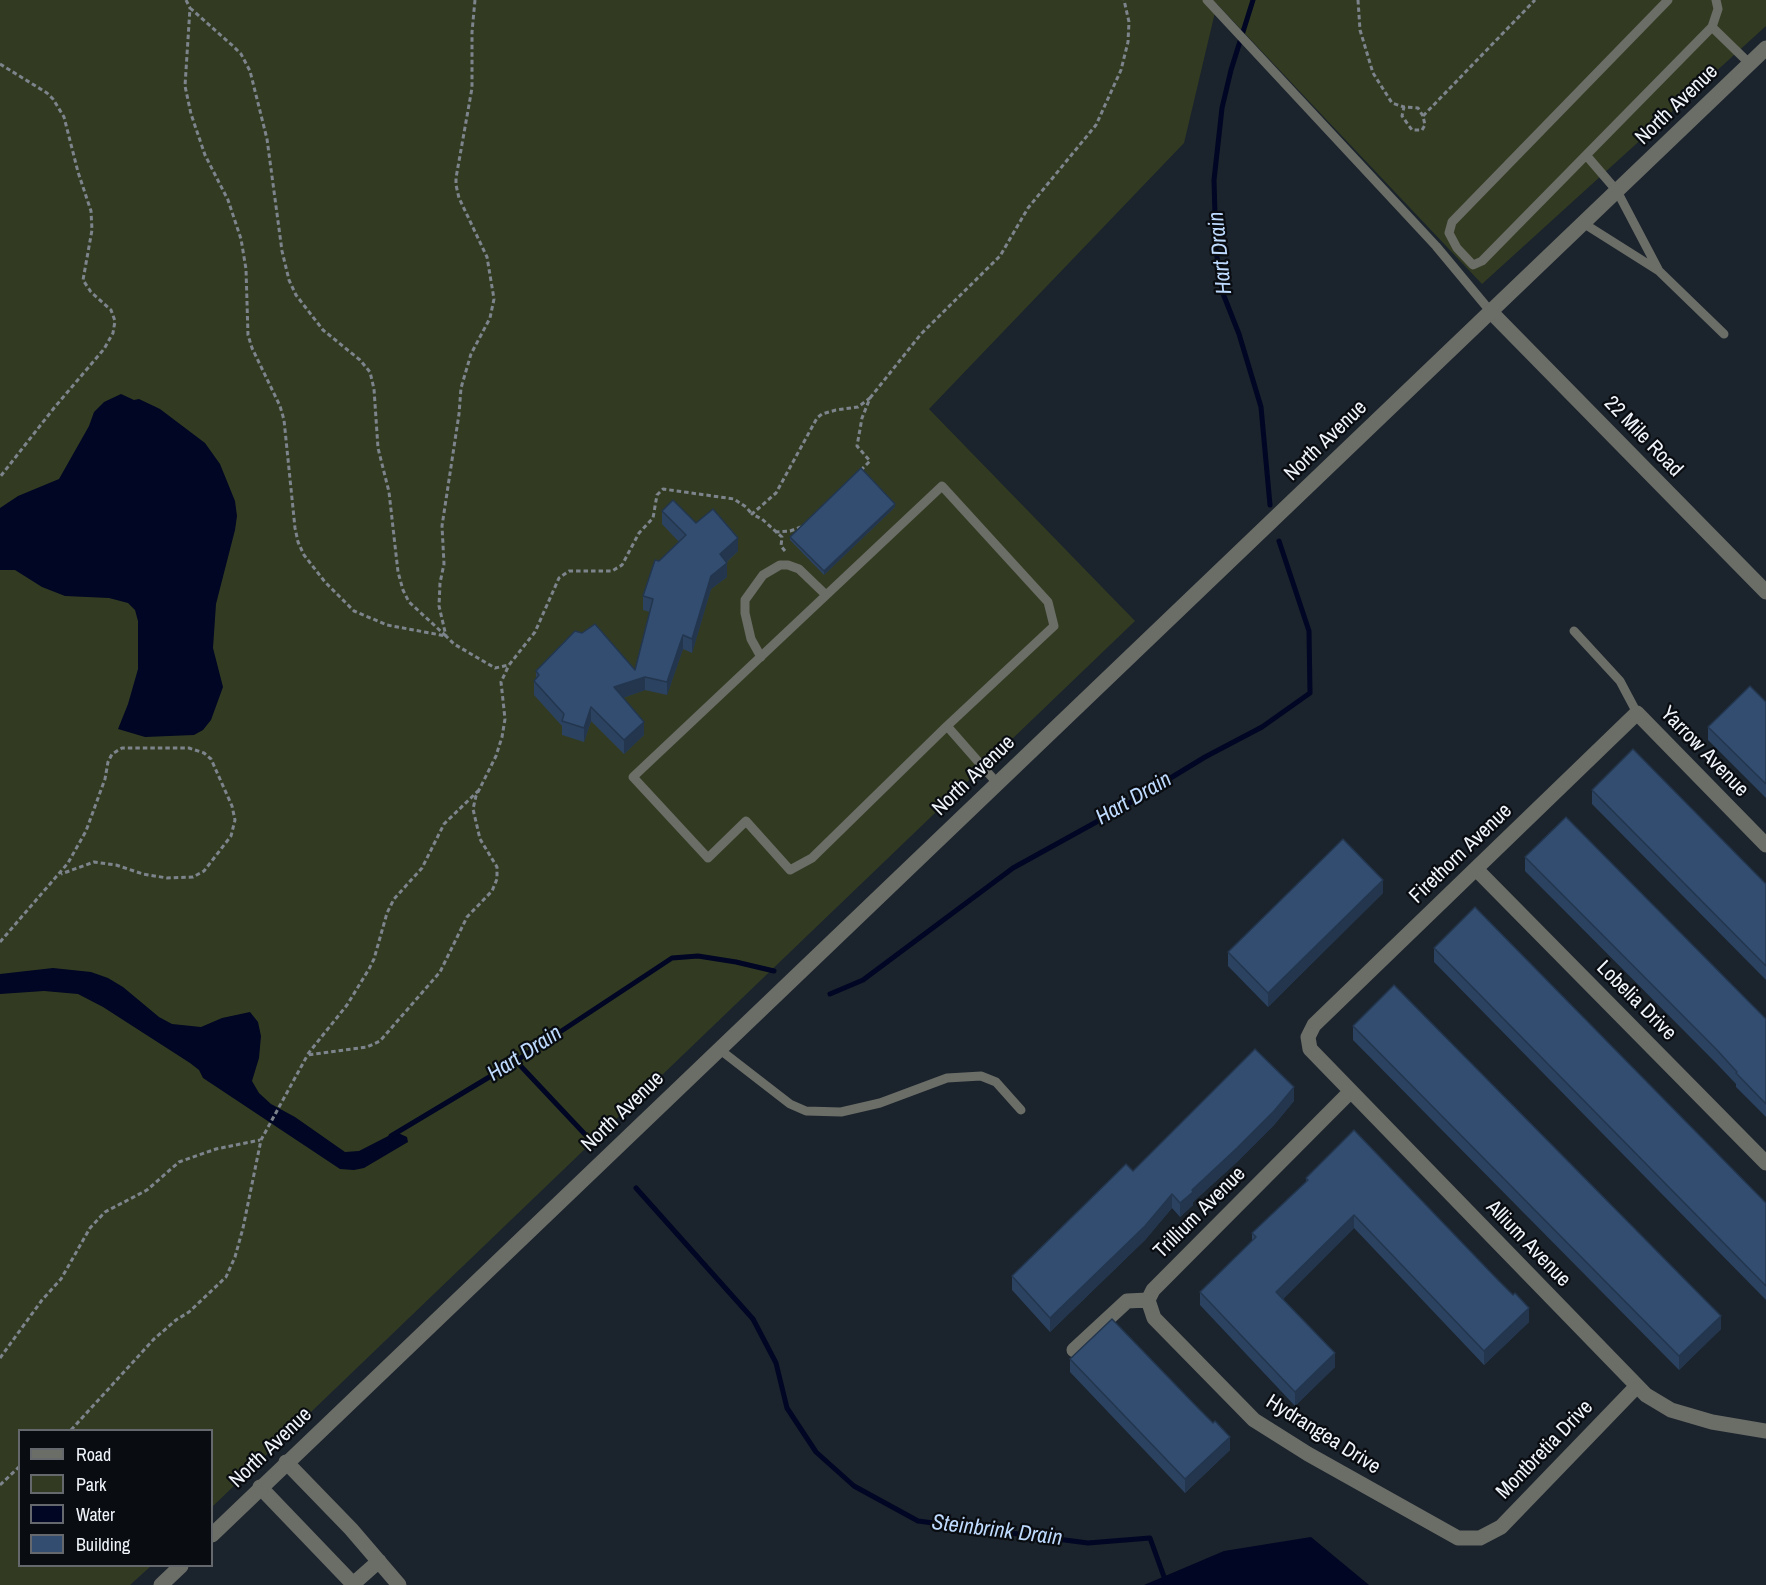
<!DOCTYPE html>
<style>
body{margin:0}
#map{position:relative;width:1766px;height:1585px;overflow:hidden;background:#1b232c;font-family:"Archivo Narrow",sans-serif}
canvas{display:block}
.legend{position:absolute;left:18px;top:1429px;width:195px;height:138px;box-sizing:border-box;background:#090c10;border:2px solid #65696e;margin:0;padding:8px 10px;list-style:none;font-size:18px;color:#f0f5fc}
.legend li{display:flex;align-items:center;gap:12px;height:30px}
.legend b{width:30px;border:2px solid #65696e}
</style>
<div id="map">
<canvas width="1766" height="1585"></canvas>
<ul class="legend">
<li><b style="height:8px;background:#6b6d67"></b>Road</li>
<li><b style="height:16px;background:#323b22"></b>Park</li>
<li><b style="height:16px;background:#000623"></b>Water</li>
<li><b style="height:16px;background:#324d70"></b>Building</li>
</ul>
</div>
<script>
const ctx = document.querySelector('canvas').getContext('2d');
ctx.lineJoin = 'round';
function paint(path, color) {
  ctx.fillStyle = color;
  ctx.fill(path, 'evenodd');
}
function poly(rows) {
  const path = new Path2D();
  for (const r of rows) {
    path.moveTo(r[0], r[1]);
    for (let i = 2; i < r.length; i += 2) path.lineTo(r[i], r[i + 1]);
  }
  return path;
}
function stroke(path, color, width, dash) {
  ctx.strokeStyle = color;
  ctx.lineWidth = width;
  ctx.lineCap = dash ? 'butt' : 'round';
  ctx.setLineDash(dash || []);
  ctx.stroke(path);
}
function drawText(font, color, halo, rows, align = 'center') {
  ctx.font = font + ' "Archivo Narrow",sans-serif';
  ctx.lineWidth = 4.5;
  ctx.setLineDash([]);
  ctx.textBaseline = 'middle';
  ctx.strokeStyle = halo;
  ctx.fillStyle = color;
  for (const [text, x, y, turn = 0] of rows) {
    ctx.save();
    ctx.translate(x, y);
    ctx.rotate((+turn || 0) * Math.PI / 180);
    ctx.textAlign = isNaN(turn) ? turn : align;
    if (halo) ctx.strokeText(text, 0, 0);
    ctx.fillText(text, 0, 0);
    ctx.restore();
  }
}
const green = poly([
 [0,0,1766,0,1766,26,1482,284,1217,4,1184,143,929,409,1135,621,212,1507,212,1430,20,1430,20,1566,151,1566,130,1585,0,1585]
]);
const water = poly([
 [121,394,134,400,139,399,160,409,205,443,220,464,235,501,237,516,235,530,216,604,213,648,223,687,211,720,203,730,194,735,145,737,118,729,128,704,138,669,138,621,135,610,128,603,109,598,65,596,42,587,15,570,0,570,0,508,18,496,59,479,89,426,94,412,104,402],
 [53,968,91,972,108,978,123,987,159,1017,172,1024,201,1027,222,1018,250,1012,258,1022,261,1036,259,1058,252,1081,259,1093,271,1104,295,1117,345,1152,359,1151,396,1132,407,1137,408,1142,364,1168,354,1170,340,1169,203,1078,199,1070,190,1063,103,1007,78,994,44,991,0,994,0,974],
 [1311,1537,1369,1585,1144,1585,1224,1551]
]);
const stream = poly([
 [1253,0,1231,70,1222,108,1214,180,1216,250,1222,291,1239,334,1261,407,1270,505],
 [830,994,863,980,1013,868,1118,810,1205,757,1262,727,1310,693,1309,631,1279,541],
 [516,1061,595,1145],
 [391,1136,516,1061,672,958,698,956,736,962,774,971],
 [636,1188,753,1319,776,1363,787,1408,816,1452,854,1486,918,1521,1088,1543,1150,1538,1167,1585]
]);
const path = poly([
 [186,0,190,8],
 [475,0,472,32,472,88,456,178,456,185,459,198,487,257,494,299,490,318,471,354,461,388,459,414,442,526,444,564,440,583,439,606,446,636,454,644,495,668,509,665,535,632,559,578,569,571,612,571,622,565,639,533,653,518,657,495,663,489,734,499,746,507,752,514],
 [1358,0,1360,30,1373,73,1392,103,1404,107],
 [190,8,233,46,241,54,250,71,267,139,282,251,289,280,296,295,323,330,360,360,370,372,374,389,378,448,389,492,398,572,403,590,409,602,446,636,387,625,354,611,325,582,304,555,298,542,295,528,284,420,280,406,252,348,248,335,246,269,241,239,228,200,205,155,191,114,185,86,190,8],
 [0,64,47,93,53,99,64,117,78,172,91,211,92,230,83,280,91,292,111,310,115,321,113,333,104,349,54,408,0,477],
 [1423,116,1418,108,1404,107,1402,116,1412,130,1422,130,1425,125,1423,116,1535,0],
 [870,398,921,334,1000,256,1028,208,1096,125,1121,70,1128,42,1129,22,1124,0],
 [775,532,790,531,801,527],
 [785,551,781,546,782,537,762,519,752,514,776,493,817,418,822,414,836,410,858,407,870,398,862,418,857,446,870,461,860,471],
 [479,790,444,824,422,868,394,899,387,913,374,959,369,969,347,1005,307,1055,367,1047,380,1041,440,972,467,917,492,891,497,879,497,867,480,839,473,809,476,796,496,756,502,737,505,719,501,682,509,665],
 [0,942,68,863,86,831,105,779,108,762,112,754,122,748,189,748,204,753,211,759,232,806,235,820,231,836,204,871,193,877,167,878,143,874,116,865,94,862,61,874],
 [0,1358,42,1300,61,1279,90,1228,105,1212,147,1190,179,1162,216,1149,260,1140],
 [71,1430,154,1339,176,1320,189,1312,226,1277,235,1257,243,1228,261,1140,307,1056],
 [0,1485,20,1466]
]);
const service = poly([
 [1207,0,1436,246,1491,312],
 [1668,0,1452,222,1449,233,1457,248,1473,265,1482,261,1712,27,1718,9,1716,0],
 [1712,27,1750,64],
 [1586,155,1617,191,1658,269],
 [1583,223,1659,271,1724,334],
 [1574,631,1620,681,1637,713],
 [761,657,751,639,745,613,745,600,763,575,780,565,788,565,799,569,826,595],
 [947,726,812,858,790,870,746,821,708,858,633,777,942,486,1048,602,1054,626,947,726,997,783],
 [719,1049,790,1104,806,1111,841,1112,880,1103,947,1078,981,1076,996,1082,1021,1110]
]);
const minor = poly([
 [1491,312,1766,592],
 [1766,845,1637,713,1314,1025,1308,1037,1310,1049,1646,1395,1671,1410,1712,1422,1766,1431],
 [1476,869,1766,1163],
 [1148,1300,1154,1318,1254,1420,1308,1454,1458,1538,1480,1538,1501,1527,1637,1386],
 [1074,1350,1127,1301,1148,1300,1153,1290,1351,1091],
 [286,1462,351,1529,399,1585],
 [260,1487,354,1585],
 [353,1584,379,1561]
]);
const tertiary = poly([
 [212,1535,1766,48],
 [161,1585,181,1566]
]);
const wall = poly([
 [895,507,824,575,790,540,790,537],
 [662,511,696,523,738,551,726,563,727,577,711,589,692,653,683,649,667,695,645,690,623,698,644,735,624,754,591,721,584,742,562,735,562,726,534,695,534,681,536,679,536,671,635,670,650,612,643,610,643,596,659,561,679,542,662,524],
 [1766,702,1766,798,1708,740,1708,727],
 [1592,790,1766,884,1766,980,1592,804],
 [1525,857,1766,1019,1766,1117,1736,1087,1736,1084,1717,1064,1525,871],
 [1383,893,1268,1007,1228,966,1228,952],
 [1434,948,1766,1203,1766,1300,1434,962],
 [1353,1026,1721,1329,1679,1370,1353,1040],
 [1294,1101,1274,1125,1237,1162,1193,1202,1193,1205,1180,1217,1172,1208,1145,1240,1050,1332,1012,1290,1012,1276,1133,1171],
 [1306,1178,1529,1322,1484,1365,1354,1228,1283,1299,1335,1367,1295,1406,1200,1305,1200,1292,1252,1241,1252,1233,1306,1182],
 [1070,1359,1230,1450,1185,1493,1070,1372]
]);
const shadedWall = poly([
 [895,504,895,507,824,575,824,571],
 [738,538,738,551,720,568,720,554],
 [727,563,727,577,711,589,692,653,692,639,711,576],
 [683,635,683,649,667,695,667,682],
 [645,677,645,690,614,701,614,687],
 [591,707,591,721,584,742,584,728],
 [644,722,644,735,624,754,624,740],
 [1383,880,1383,893,1268,1007,1268,993],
 [1294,1087,1294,1101,1274,1125,1237,1162,1193,1202,1193,1205,1180,1217,1180,1203,1192,1190],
 [1172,1194,1172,1208,1145,1240,1050,1332,1050,1318],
 [1354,1215,1354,1228,1276,1306,1276,1292],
 [1529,1308,1529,1322,1484,1365,1484,1351],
 [1721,1316,1721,1329,1679,1370,1679,1356],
 [1335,1353,1335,1367,1295,1406,1295,1392],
 [1230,1437,1230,1450,1185,1493,1185,1479]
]);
const building = poly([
 [861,468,895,504,824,571,790,537,861,468],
 [673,500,696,523,713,509,738,538,720,554,727,563,711,576,692,639,683,635,667,682,645,677,614,687,644,722,624,740,591,707,584,728,562,721,564,714,534,681,539,675,536,671,575,631,582,633,595,624,635,670,653,599,643,596,655,560,659,561,686,535,662,511,673,500],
 [1750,686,1766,702,1766,784,1708,727,1750,686],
 [1633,749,1766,884,1766,966,1592,790,1633,749],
 [1566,817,1766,1019,1766,1104,1736,1073,1737,1072,1717,1050,1525,857,1566,817],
 [1343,839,1383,880,1268,993,1228,952,1343,839],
 [1475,907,1766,1203,1766,1286,1434,948,1475,907],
 [1394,985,1721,1316,1679,1356,1353,1026,1394,985],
 [1255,1049,1294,1087,1274,1111,1237,1148,1192,1190,1193,1192,1180,1203,1172,1194,1145,1226,1050,1318,1012,1276,1126,1164,1133,1171,1255,1049],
 [1354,1130,1497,1279,1513,1295,1515,1293,1529,1308,1484,1351,1354,1215,1276,1292,1335,1353,1295,1392,1200,1292,1256,1237,1252,1233,1308,1180,1306,1178,1354,1130],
 [1112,1319,1198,1408,1213,1423,1215,1421,1230,1437,1185,1479,1070,1359,1112,1319]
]);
const streetNames = [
 ["North Avenue",1677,105,-44],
 ["22 Mile Road",1643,437,46],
 ["North Avenue",1326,441,-44],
 ["Yarrow Avenue",1704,752,46],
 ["North Avenue",974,776,-44],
 ["Firethorn Avenue",1461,854,-44],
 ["Lobelia Drive",1636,1001,45],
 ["North Avenue",623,1112,-44],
 ["Trillium Avenue",1200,1213,-45],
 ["Allium Avenue",1528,1244,46],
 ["Hydrangea Drive",1323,1435,32],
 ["North Avenue",271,1448,-44],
 ["Montbretia Drive",1545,1450,-46]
];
const waterNames = [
 ["Hart Drain",1221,253,-96],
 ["Hart Drain",1134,799,-30],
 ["Hart Drain",525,1054,-33],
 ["Steinbrink Drain",997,1531,7]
];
paint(green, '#323b22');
paint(water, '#000623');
stroke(stream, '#000623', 5);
stroke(path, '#7d848c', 3, [4.5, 3]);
stroke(service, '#6b6d67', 9);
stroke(minor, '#6b6d67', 15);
stroke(tertiary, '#6b6d67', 15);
paint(wall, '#2b4260');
paint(shadedWall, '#23364e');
paint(building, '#324d70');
stroke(building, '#23364e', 1.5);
drawText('21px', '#f0f5fc', '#090c10', streetNames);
drawText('italic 22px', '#bedafe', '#090c10', waterNames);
</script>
